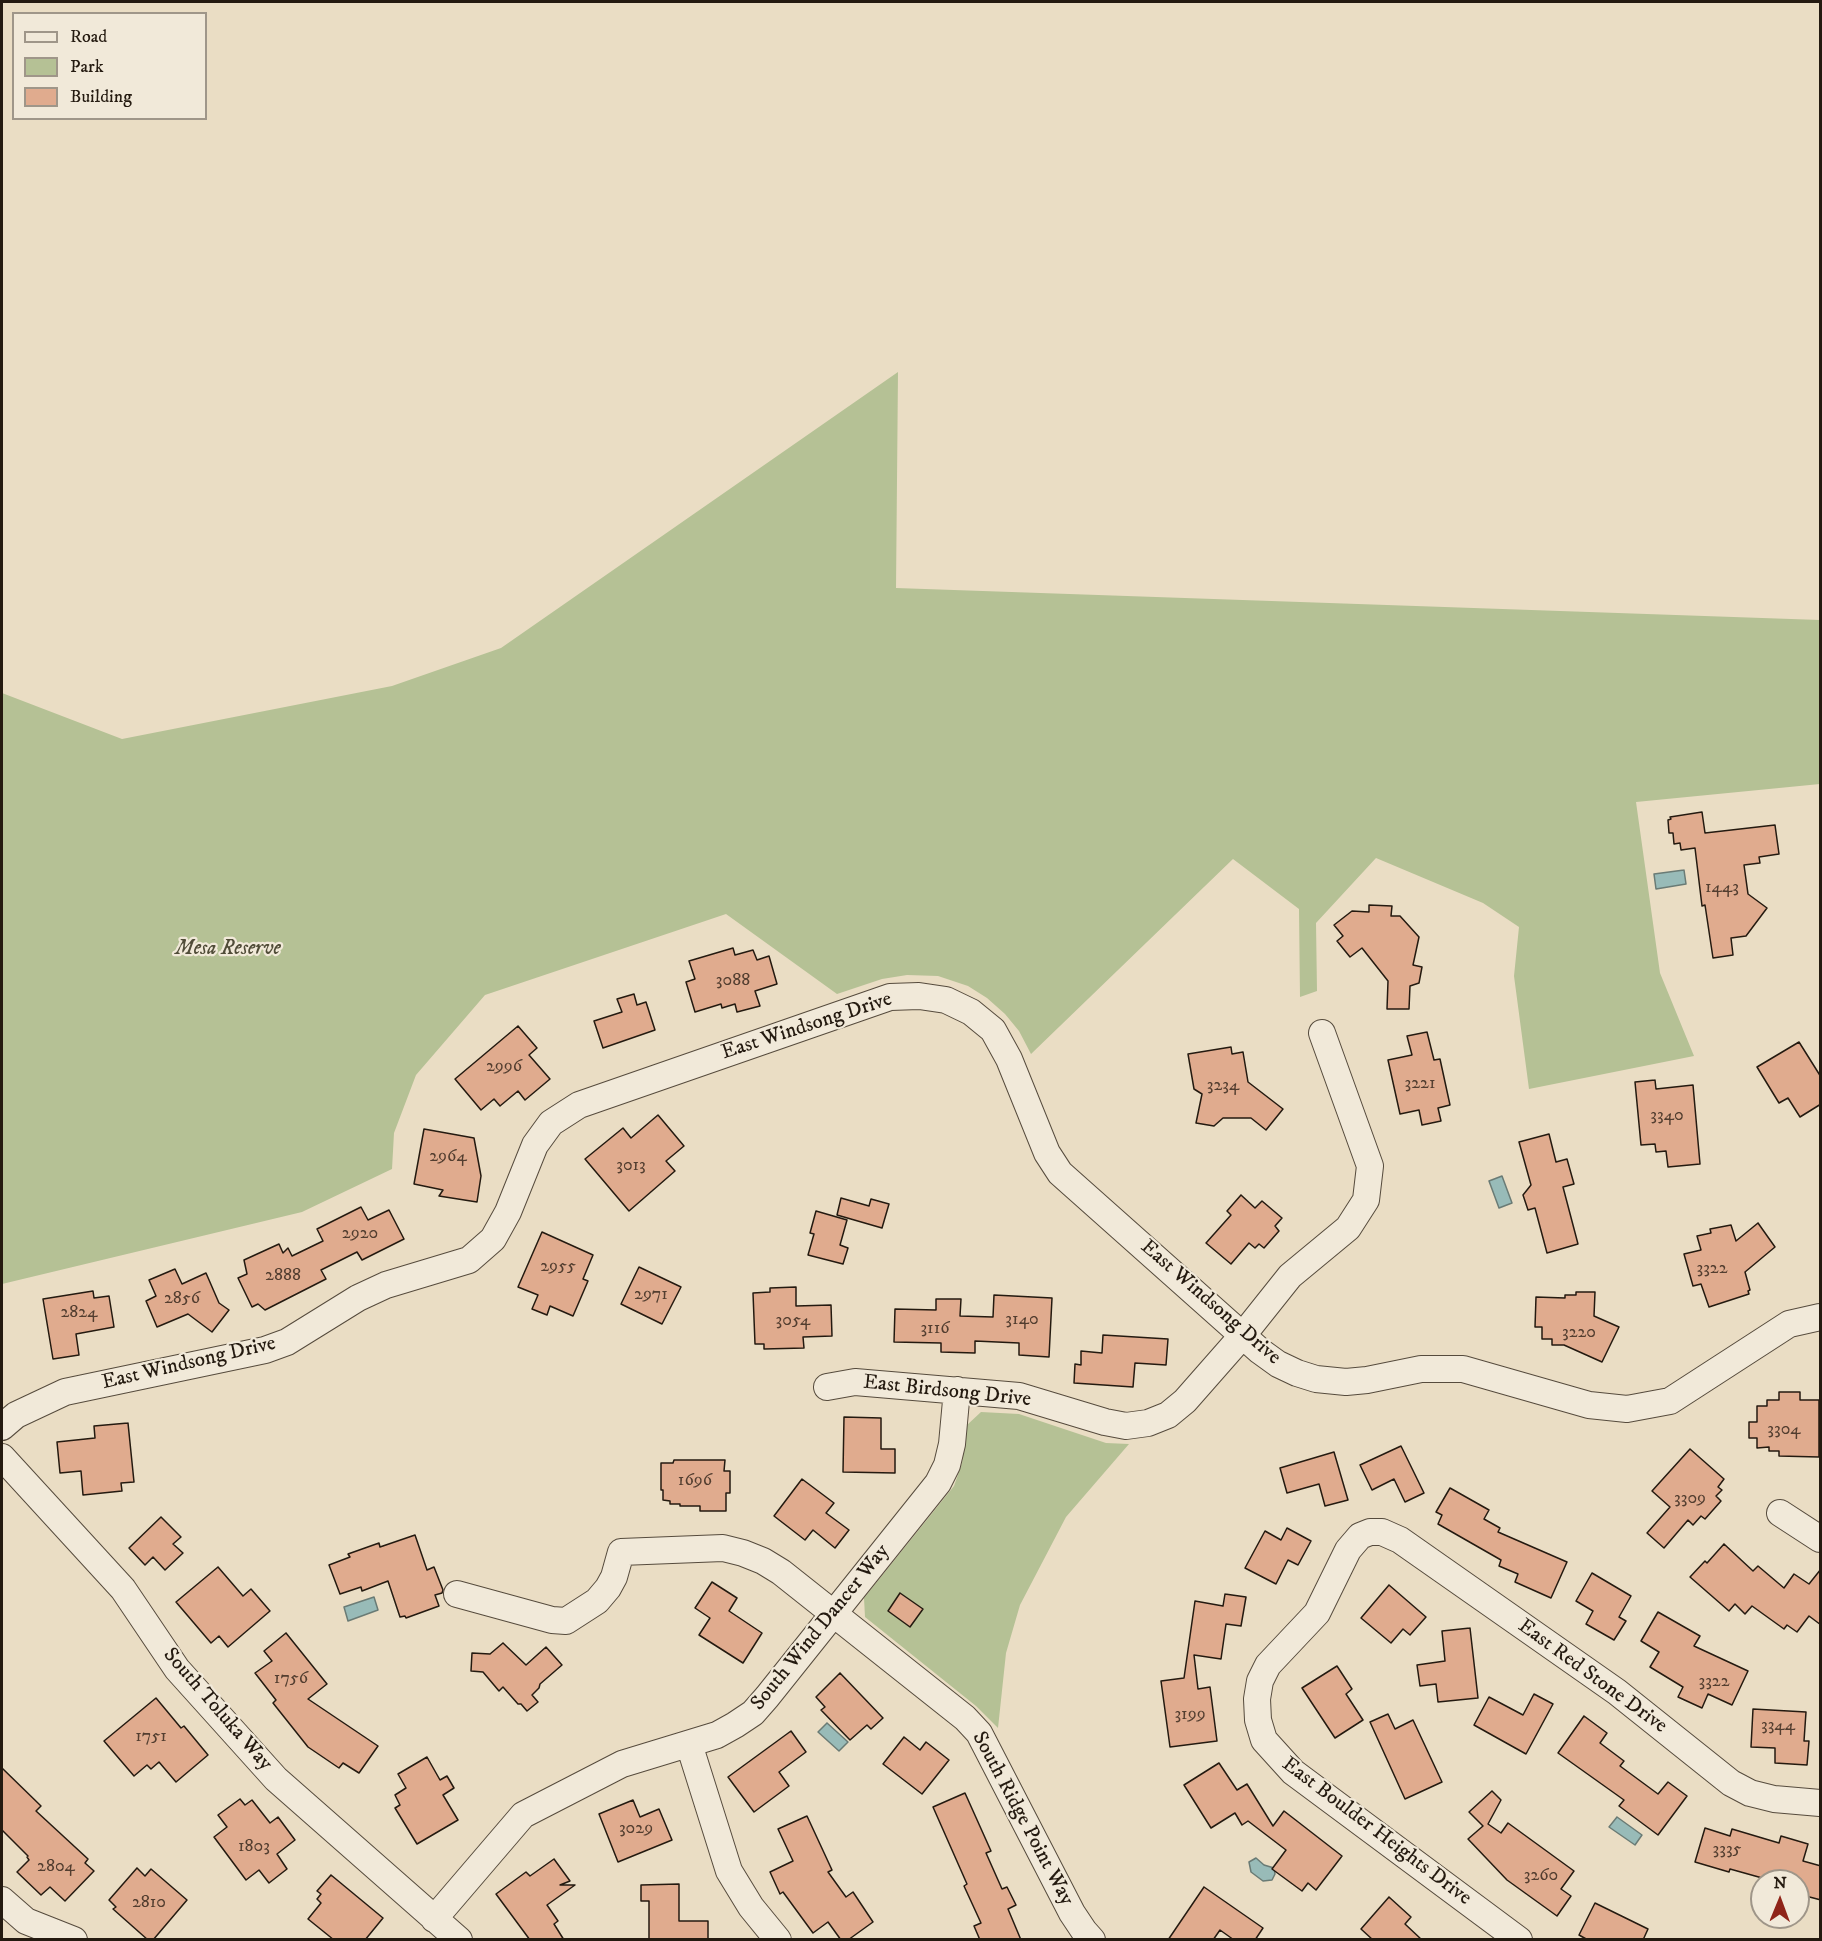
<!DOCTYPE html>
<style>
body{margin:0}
#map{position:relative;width:1822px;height:1941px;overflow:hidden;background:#eaddc4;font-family:"IM FELL DW Pica",serif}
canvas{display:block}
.frame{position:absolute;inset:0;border:3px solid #241a10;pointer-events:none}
.legend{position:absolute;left:12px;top:12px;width:195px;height:108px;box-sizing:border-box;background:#f1e9d9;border:2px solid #9f9689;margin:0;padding:8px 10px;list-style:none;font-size:18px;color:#241a10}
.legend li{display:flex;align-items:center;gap:12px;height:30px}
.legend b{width:30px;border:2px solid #9f9689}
.north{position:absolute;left:1750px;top:1869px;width:60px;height:60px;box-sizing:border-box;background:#f1e9d9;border:2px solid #9f9689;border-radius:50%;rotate:1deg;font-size:16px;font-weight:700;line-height:24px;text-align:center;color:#241a10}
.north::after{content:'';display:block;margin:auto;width:21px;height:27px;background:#8f2418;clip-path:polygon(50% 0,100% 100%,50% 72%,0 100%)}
</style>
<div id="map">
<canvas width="1822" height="1941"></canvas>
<div class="frame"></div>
<ul class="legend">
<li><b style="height:8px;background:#f1e9d9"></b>Road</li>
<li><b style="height:16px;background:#b5c195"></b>Park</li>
<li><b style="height:16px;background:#e0ab8e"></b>Building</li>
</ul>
<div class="north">N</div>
</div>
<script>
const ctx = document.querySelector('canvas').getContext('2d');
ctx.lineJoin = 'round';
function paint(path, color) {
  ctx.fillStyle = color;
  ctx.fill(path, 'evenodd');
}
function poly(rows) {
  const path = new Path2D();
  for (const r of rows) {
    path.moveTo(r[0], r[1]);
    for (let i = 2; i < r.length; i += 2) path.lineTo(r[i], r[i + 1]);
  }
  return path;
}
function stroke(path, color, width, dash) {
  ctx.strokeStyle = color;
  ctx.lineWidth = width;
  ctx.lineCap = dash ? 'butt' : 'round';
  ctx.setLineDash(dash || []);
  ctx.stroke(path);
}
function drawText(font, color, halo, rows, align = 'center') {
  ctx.font = font + ' "IM FELL DW Pica",serif';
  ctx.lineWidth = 4.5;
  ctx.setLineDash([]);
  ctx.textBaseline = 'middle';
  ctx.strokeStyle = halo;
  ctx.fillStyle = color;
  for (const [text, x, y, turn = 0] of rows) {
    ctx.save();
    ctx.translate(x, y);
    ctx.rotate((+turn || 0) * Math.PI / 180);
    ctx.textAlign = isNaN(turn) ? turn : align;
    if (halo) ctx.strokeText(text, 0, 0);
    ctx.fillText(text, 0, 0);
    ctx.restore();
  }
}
const green = poly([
 [898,372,896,588,1820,620,1820,784,1636,802,1660,973,1694,1056,1529,1089,1514,976,1519,927,1483,903,1376,858,1316,923,1317,991,1300,997,1299,909,1233,859,1031,1054,1019,1031,1005,1014,987,998,968,986,938,976,907,975,882,979,837,994,726,914,485,995,416,1075,394,1133,392,1169,302,1212,2,1284,2,693,122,739,392,686,501,648],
 [981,1412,1019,1414,1106,1443,1129,1444,1066,1517,1020,1605,1006,1653,998,1728,976,1706,865,1617,864,1598,954,1486,962,1463,967,1425]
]);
const water = poly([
 [1684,870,1686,884,1656,889,1654,874,1684,870],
 [1502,1176,1512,1203,1499,1208,1489,1181,1502,1176],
 [374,1597,378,1610,348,1621,344,1607,374,1597],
 [827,1723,848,1742,839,1751,818,1732,827,1723],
 [1617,1817,1642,1835,1635,1845,1609,1827,1617,1817],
 [1256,1858,1264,1865,1274,1868,1275,1874,1272,1880,1263,1881,1251,1872,1249,1862,1256,1858]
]);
const building = poly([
 [1702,812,1705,833,1775,825,1779,854,1759,857,1760,863,1744,865,1748,894,1767,908,1746,936,1731,938,1733,955,1713,958,1705,905,1702,906,1695,848,1681,850,1680,843,1674,844,1673,833,1669,833,1668,820,1671,819,1670,817,1702,812],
 [1369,905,1392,906,1391,916,1400,916,1419,937,1413,965,1422,967,1419,983,1410,986,1409,1009,1387,1009,1388,981,1362,948,1350,957,1337,941,1343,936,1334,925,1352,911,1369,912,1369,905],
 [733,948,735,955,753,950,757,960,769,956,777,984,755,991,760,1006,737,1012,735,1004,722,1008,721,1004,695,1012,686,982,695,979,689,961,733,948],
 [634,994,637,1005,646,1002,655,1030,603,1048,594,1021,622,1012,617,999,634,994],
 [518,1026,537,1048,529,1055,550,1079,525,1100,518,1091,500,1106,494,1099,481,1110,455,1079,518,1026],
 [1427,1032,1434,1060,1440,1059,1450,1105,1438,1108,1441,1121,1422,1125,1419,1110,1400,1114,1388,1060,1412,1055,1407,1036,1427,1032],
 [1799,1042,1821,1077,1821,1104,1800,1117,1788,1098,1779,1103,1757,1067,1799,1042],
 [1231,1047,1232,1054,1243,1052,1248,1082,1283,1109,1266,1130,1251,1118,1223,1118,1214,1126,1196,1123,1202,1094,1194,1089,1188,1054,1231,1047],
 [1655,1080,1656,1089,1693,1085,1700,1164,1668,1167,1666,1151,1656,1152,1655,1144,1641,1145,1635,1082,1655,1080],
 [658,1115,684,1146,666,1161,675,1171,629,1211,585,1159,623,1128,631,1138,658,1115],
 [424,1129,474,1138,481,1176,477,1202,439,1196,443,1190,414,1184,424,1129],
 [1549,1134,1556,1162,1567,1159,1574,1184,1563,1187,1578,1244,1547,1253,1535,1208,1528,1210,1523,1195,1531,1185,1519,1142,1549,1134],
 [1241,1195,1255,1208,1262,1201,1282,1218,1275,1226,1279,1231,1264,1248,1259,1244,1255,1248,1249,1243,1231,1264,1206,1243,1231,1215,1227,1211,1241,1195],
 [841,1198,869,1206,871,1199,889,1204,882,1228,837,1215,841,1198],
 [361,1207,368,1220,389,1210,404,1239,362,1260,357,1252,321,1270,326,1279,265,1310,258,1304,252,1307,238,1278,247,1274,244,1260,279,1244,283,1253,288,1248,292,1256,323,1241,317,1229,361,1207],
 [816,1211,847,1220,840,1245,848,1248,843,1264,808,1255,814,1234,810,1233,816,1211],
 [1758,1223,1775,1247,1745,1272,1750,1290,1748,1291,1749,1294,1709,1307,1701,1284,1693,1286,1684,1254,1701,1250,1697,1236,1711,1233,1710,1229,1731,1225,1736,1241,1758,1223],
 [542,1232,593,1255,583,1279,588,1281,573,1316,550,1306,547,1315,532,1309,538,1295,518,1287,542,1232],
 [639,1267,681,1287,662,1324,621,1304,639,1267],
 [175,1269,182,1284,206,1273,219,1303,229,1310,212,1332,188,1314,157,1327,146,1301,156,1296,149,1280,175,1269],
 [796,1287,796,1306,831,1305,832,1336,803,1337,804,1348,764,1349,764,1344,755,1344,753,1293,770,1292,770,1288,796,1287],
 [93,1291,94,1298,109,1296,114,1327,76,1334,79,1355,53,1359,43,1299,93,1291],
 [1576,1292,1595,1292,1594,1316,1619,1327,1602,1362,1564,1345,1552,1345,1552,1339,1542,1339,1542,1327,1535,1327,1536,1297,1565,1298,1565,1295,1576,1295,1576,1292],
 [994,1295,1052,1298,1049,1357,1019,1355,1019,1343,975,1341,975,1353,941,1352,941,1343,894,1342,895,1309,936,1310,936,1299,961,1299,960,1316,993,1317,994,1295],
 [1103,1335,1168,1339,1166,1365,1135,1363,1133,1387,1074,1383,1075,1364,1081,1365,1081,1351,1102,1353,1103,1335],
 [1779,1392,1800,1392,1800,1400,1819,1400,1819,1457,1779,1456,1779,1451,1769,1451,1769,1447,1757,1448,1757,1438,1749,1438,1749,1422,1757,1422,1757,1406,1767,1406,1767,1400,1779,1400,1779,1392],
 [844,1417,881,1418,881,1449,895,1449,895,1473,843,1472,844,1417],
 [128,1423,134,1482,121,1483,122,1491,83,1495,81,1471,60,1473,57,1442,95,1438,94,1426,128,1423],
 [1401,1446,1424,1493,1405,1502,1394,1479,1372,1490,1360,1465,1401,1446],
 [1690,1449,1724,1479,1718,1487,1722,1490,1716,1496,1721,1501,1705,1519,1701,1516,1693,1525,1688,1520,1664,1548,1647,1533,1670,1507,1652,1491,1690,1449],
 [1334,1452,1348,1500,1325,1506,1319,1484,1287,1493,1280,1468,1334,1452],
 [674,1460,725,1460,724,1471,730,1471,730,1493,726,1493,726,1511,700,1511,700,1506,680,1506,680,1504,670,1504,670,1501,663,1500,663,1490,661,1490,661,1463,673,1463,674,1460],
 [802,1479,834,1503,826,1513,849,1530,835,1548,813,1530,805,1540,774,1516,802,1479],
 [1450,1488,1489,1510,1484,1519,1500,1528,1498,1532,1567,1562,1551,1598,1515,1582,1518,1574,1499,1566,1501,1560,1438,1524,1442,1515,1436,1512,1450,1488],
 [161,1517,181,1537,173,1544,183,1553,165,1570,153,1557,145,1565,129,1548,161,1517],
 [1287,1528,1311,1541,1298,1565,1288,1560,1276,1584,1245,1568,1265,1531,1281,1540,1287,1528],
 [415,1535,427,1570,434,1567,443,1590,442,1593,435,1595,439,1606,406,1618,405,1616,400,1617,388,1581,362,1591,361,1587,340,1594,329,1565,350,1557,348,1554,379,1543,380,1547,415,1535],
 [1724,1544,1753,1571,1758,1566,1784,1588,1794,1574,1809,1584,1821,1569,1821,1625,1809,1616,1797,1632,1787,1625,1784,1629,1752,1606,1745,1614,1735,1604,1729,1611,1690,1577,1705,1561,1707,1563,1724,1544],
 [218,1567,243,1596,251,1589,270,1611,228,1647,219,1636,211,1643,176,1602,218,1567],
 [1592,1573,1631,1596,1619,1617,1626,1621,1614,1640,1586,1624,1593,1611,1576,1601,1592,1573],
 [712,1582,737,1598,729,1611,762,1633,743,1663,699,1635,710,1618,695,1608,712,1582],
 [1389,1585,1426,1617,1410,1635,1403,1629,1391,1643,1361,1618,1389,1585],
 [900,1593,923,1609,910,1627,888,1611,900,1593],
 [1225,1594,1246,1597,1241,1626,1226,1624,1221,1659,1194,1655,1198,1689,1210,1687,1217,1741,1170,1747,1161,1681,1184,1678,1195,1601,1223,1606,1225,1594],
 [1658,1612,1700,1636,1694,1646,1748,1671,1732,1705,1708,1694,1702,1708,1678,1697,1683,1687,1650,1667,1659,1652,1641,1641,1658,1612],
 [1470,1628,1478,1698,1438,1702,1436,1684,1420,1686,1417,1665,1445,1661,1442,1631,1470,1628],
 [286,1633,327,1684,308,1699,378,1746,359,1773,343,1763,339,1768,308,1747,273,1703,276,1700,255,1673,272,1661,264,1651,286,1633],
 [503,1643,526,1665,546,1647,562,1665,540,1684,539,1688,532,1695,538,1702,527,1711,521,1704,518,1704,503,1687,499,1691,483,1672,471,1671,472,1653,490,1654,503,1643],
 [1337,1666,1352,1689,1346,1694,1363,1720,1335,1738,1302,1688,1337,1666],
 [840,1673,883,1718,871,1729,867,1725,850,1740,821,1710,825,1707,816,1697,840,1673],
 [1534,1694,1553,1704,1526,1754,1474,1725,1489,1697,1523,1715,1534,1694],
 [156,1698,181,1728,184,1726,208,1755,176,1782,159,1762,151,1769,147,1765,134,1776,104,1741,156,1698],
 [1753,1709,1806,1712,1804,1741,1809,1741,1807,1765,1775,1763,1775,1748,1751,1747,1753,1709],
 [1388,1714,1395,1729,1413,1720,1442,1782,1405,1799,1370,1722,1388,1714],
 [1584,1716,1607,1733,1600,1743,1624,1761,1620,1766,1658,1794,1668,1782,1687,1796,1658,1835,1619,1806,1624,1800,1558,1753,1584,1716],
 [791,1731,806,1752,779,1772,789,1786,754,1812,728,1777,791,1731],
 [904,1737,920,1750,926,1742,949,1760,922,1794,883,1764,904,1737],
 [427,1757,440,1780,447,1776,454,1788,443,1795,458,1820,417,1844,395,1808,400,1805,395,1795,406,1788,398,1774,427,1757],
 [1219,1763,1237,1790,1247,1784,1273,1826,1284,1811,1342,1856,1316,1890,1308,1883,1302,1891,1272,1869,1286,1850,1248,1821,1242,1825,1235,1813,1211,1828,1184,1785,1219,1763],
 [2,1768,41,1806,36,1811,88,1859,85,1863,94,1871,65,1901,50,1887,41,1895,17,1872,29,1860,27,1857,28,1856,2,1830,2,1768],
 [1492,1791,1501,1800,1488,1824,1501,1833,1508,1823,1574,1871,1561,1889,1571,1896,1557,1916,1507,1880,1468,1839,1483,1826,1469,1812,1492,1791],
 [965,1793,991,1851,986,1853,1002,1889,1007,1887,1016,1905,1008,1909,1021,1940,980,1940,974,1926,981,1923,964,1886,967,1884,933,1807,965,1793],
 [240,1799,245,1805,252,1800,270,1823,278,1817,295,1840,277,1854,287,1869,269,1883,259,1870,246,1880,214,1837,227,1827,218,1815,240,1799],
 [633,1800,640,1817,659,1809,672,1840,618,1862,599,1814,633,1800],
 [807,1816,832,1870,828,1872,846,1897,853,1892,873,1922,848,1940,841,1940,828,1922,813,1933,783,1892,780,1894,770,1872,793,1861,778,1829,807,1816],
 [1705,1828,1730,1836,1732,1829,1779,1843,1781,1836,1808,1844,1803,1861,1821,1866,1821,1900,1798,1894,1798,1881,1773,1881,1730,1869,1729,1872,1695,1862,1705,1828],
 [554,1859,570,1881,560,1885,575,1885,547,1905,558,1921,554,1924,564,1940,530,1940,496,1894,526,1872,530,1876,554,1859],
 [137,1868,145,1876,151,1869,187,1900,153,1940,148,1940,113,1909,116,1907,109,1900,137,1868],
 [331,1875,383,1918,365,1940,334,1940,308,1919,321,1903,317,1899,321,1894,317,1891,331,1875],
 [679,1884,679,1921,708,1921,708,1940,649,1940,649,1901,641,1901,641,1885,679,1884],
 [1204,1887,1263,1928,1255,1940,1234,1940,1220,1930,1213,1940,1168,1940,1204,1887],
 [1389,1897,1411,1917,1405,1924,1422,1940,1373,1940,1361,1929,1389,1897],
 [1595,1903,1648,1929,1643,1940,1588,1940,1579,1935,1595,1903]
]);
const minor = poly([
 [827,1387,855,1382,1019,1396,1105,1422,1126,1426,1148,1423,1168,1415,1185,1401,1243,1335,1290,1276,1348,1228,1366,1200,1370,1166,1322,1033],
 [2,1427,16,1415,65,1392,265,1350,287,1342,358,1298,386,1285,469,1260,493,1239,508,1212,535,1145,551,1123,579,1105,890,997,919,996,946,1000,971,1012,993,1030,1009,1059,1047,1153,1060,1173,1260,1351,1278,1364,1297,1373,1316,1379,1346,1382,1367,1380,1421,1369,1463,1369,1589,1405,1627,1409,1670,1401,1789,1324,1820,1317],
 [2,1457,123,1589,177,1669,276,1779,459,1940],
 [1780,1513,1820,1539],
 [457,1594,552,1620,566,1621,597,1601,608,1588,614,1577,621,1552,723,1548,743,1553,763,1561,781,1572,965,1718,979,1733,1072,1913,1084,1931,1092,1940],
 [689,1744,729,1871,751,1907,778,1940],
 [2,1900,26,1921,74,1940],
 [434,1919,523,1815,622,1764,717,1735,735,1725,753,1713,767,1697,938,1483,947,1465,952,1444,957,1390],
 [1519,1940,1293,1772,1264,1740,1258,1720,1257,1699,1260,1681,1268,1665,1317,1613,1348,1550,1360,1536,1370,1532,1382,1532,1400,1540,1617,1692,1731,1783,1750,1793,1774,1799,1820,1803]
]);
const numberNames = [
 ["1443",1722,888],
 ["3088",733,981],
 ["2996",504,1067],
 ["3221",1420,1084],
 ["3234",1223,1086],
 ["3340",1667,1116],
 ["2964",448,1157],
 ["3013",631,1166],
 ["2920",360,1234],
 ["2955",558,1267],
 ["3322",1712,1269],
 ["2888",283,1276],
 ["2971",651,1295],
 ["2856",182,1299],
 ["2824",79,1313],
 ["3140",1022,1320],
 ["3054",793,1321],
 ["3116",935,1329],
 ["3220",1579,1333],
 ["3304",1784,1430],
 ["1696",695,1481],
 ["3309",1690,1499],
 ["1756",291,1679],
 ["3322",1714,1682],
 ["3199",1190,1715],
 ["3344",1778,1726],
 ["1751",151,1737],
 ["3029",636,1829],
 ["1803",254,1847],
 ["3335",1727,1850],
 ["2804",56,1867],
 ["3260",1541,1876],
 ["2810",149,1903]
];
const parkNames = [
 ["Mesa Reserve",228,950]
];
const streetNames = [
 ["East Windsong Drive",807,1027,-18],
 ["East Windsong Drive",1210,1303,41],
 ["East Windsong Drive",189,1364,-13],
 ["East Birdsong Drive",947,1392,6],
 ["South Wind Dancer Way",821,1628,-51],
 ["East Red Stone Drive",1592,1677,36],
 ["South Toluka Way",217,1710,49],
 ["South Ridge Point Way",1022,1819,62],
 ["East Boulder Heights Drive",1376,1832,37]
];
paint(green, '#b5c195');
paint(water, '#98bbb8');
stroke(water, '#6a7b75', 1.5);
paint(building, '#e0ab8e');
stroke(building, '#241a10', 1.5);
stroke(minor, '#564b3d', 28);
stroke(minor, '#f1e9d9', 26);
drawText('18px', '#533e30', null, numberNames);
drawText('italic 21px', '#504c38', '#f1e9d9', parkNames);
drawText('21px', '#241a10', '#f1e9d9', streetNames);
</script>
